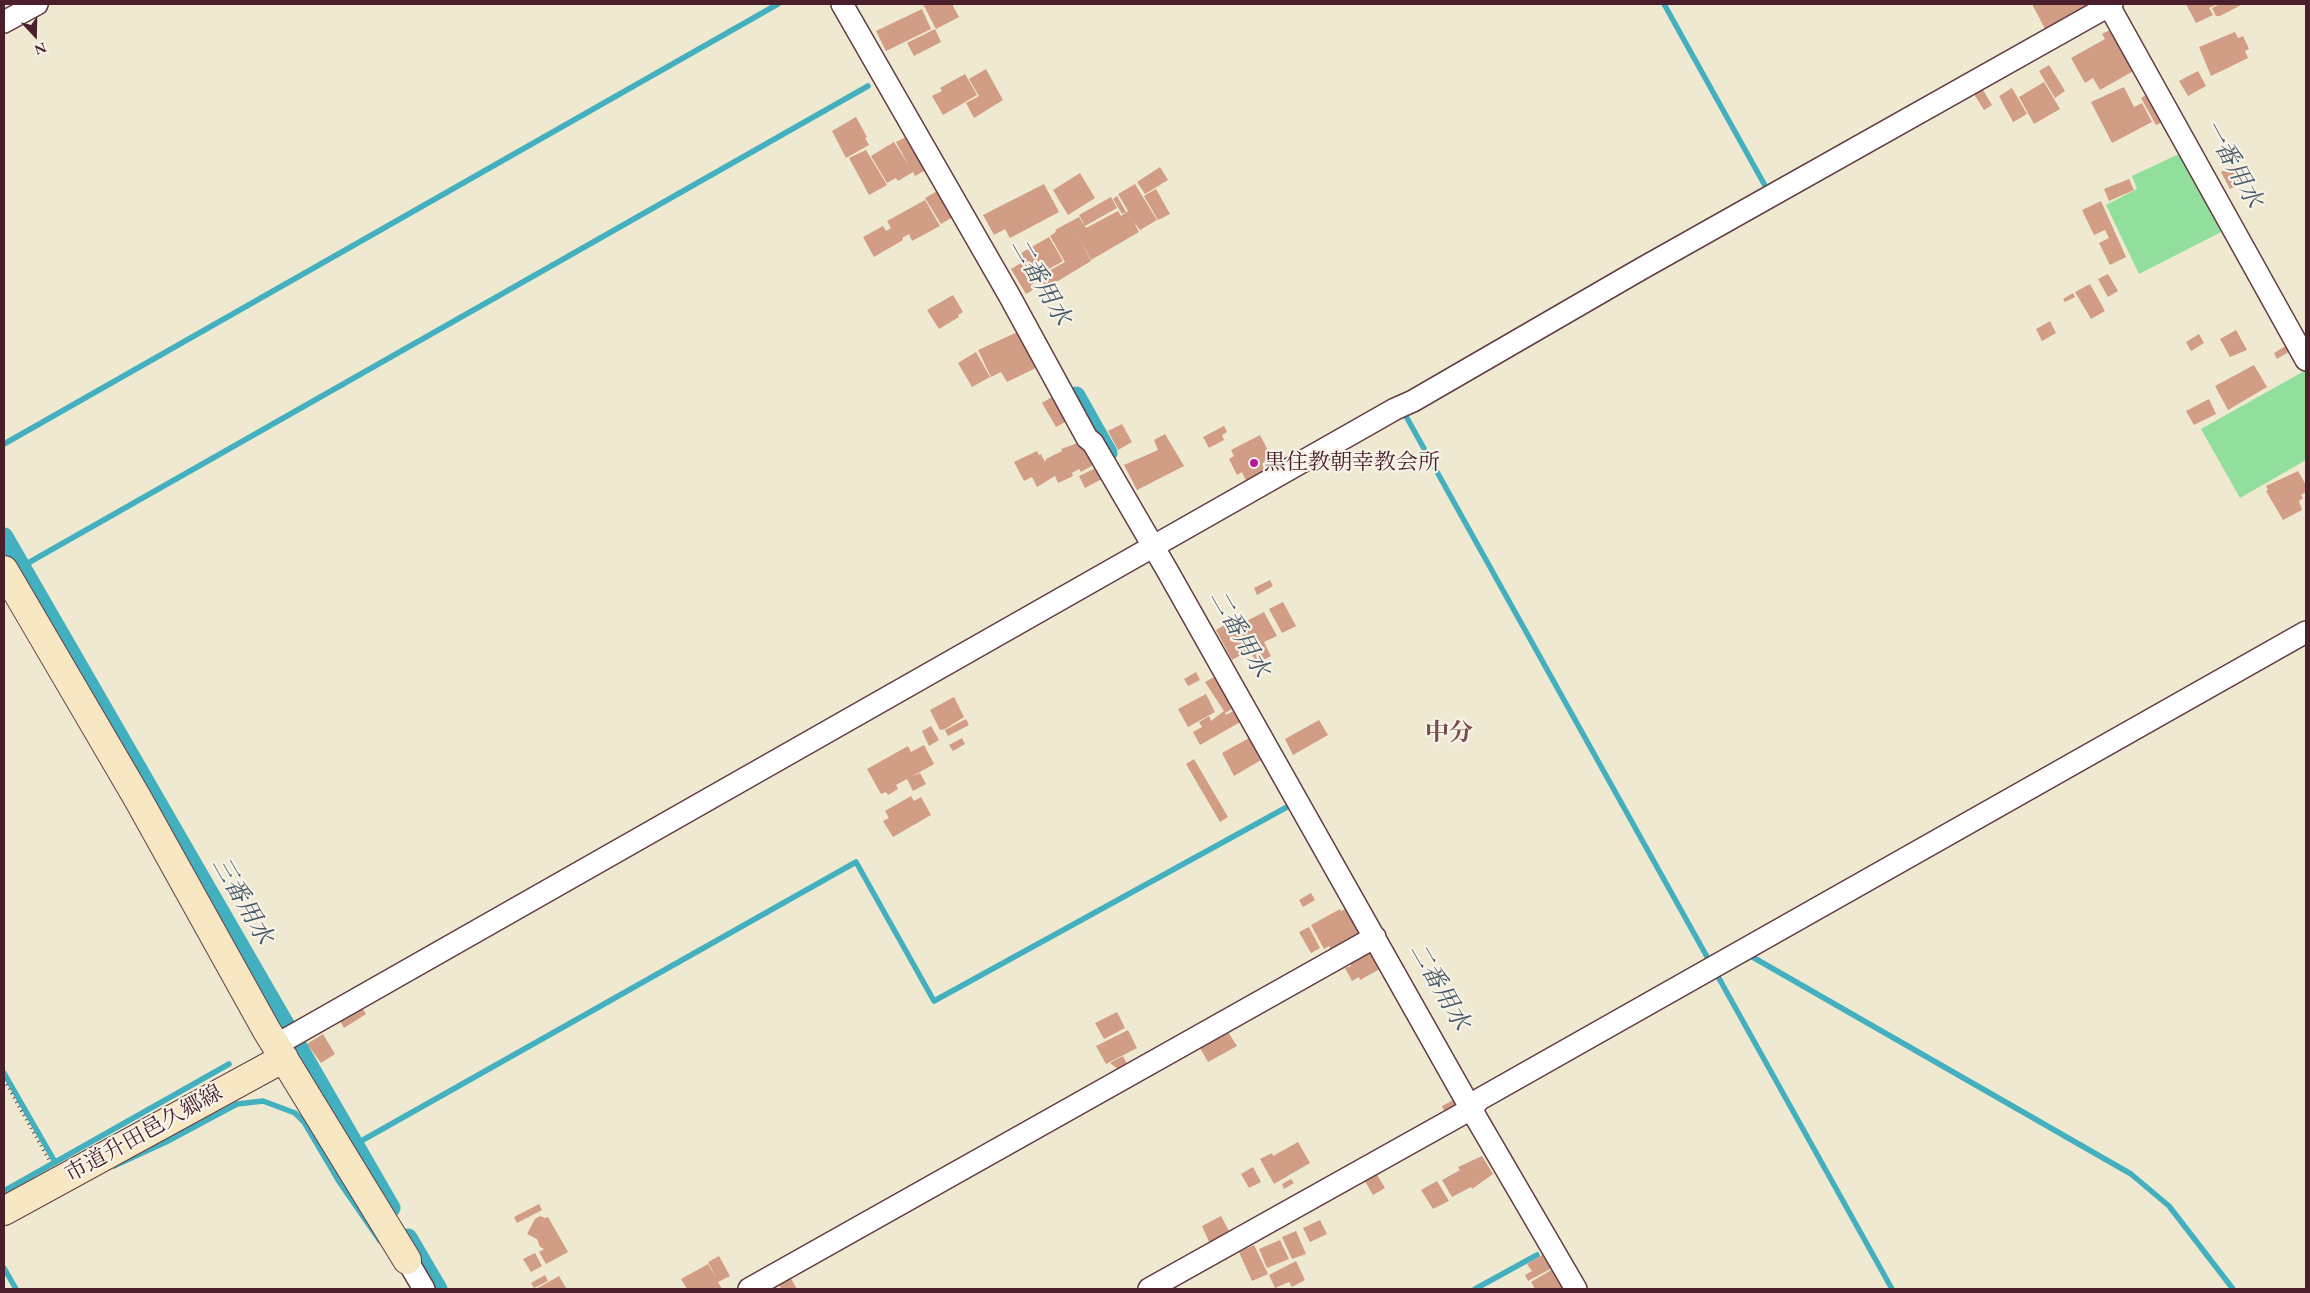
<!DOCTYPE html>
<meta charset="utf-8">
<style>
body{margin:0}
#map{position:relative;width:2310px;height:1293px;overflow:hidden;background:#f0e9d1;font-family:"EB Garamond",serif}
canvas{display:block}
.frame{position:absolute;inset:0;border:5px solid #4a1f2b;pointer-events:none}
.north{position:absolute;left:10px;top:10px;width:50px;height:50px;-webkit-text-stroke:4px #f7f3e8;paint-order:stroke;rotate:159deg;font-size:14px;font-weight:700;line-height:20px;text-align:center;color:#4a1f2b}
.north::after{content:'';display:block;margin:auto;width:18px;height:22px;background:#4a1f2b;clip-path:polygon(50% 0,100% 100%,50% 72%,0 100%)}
</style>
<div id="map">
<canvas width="2310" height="1293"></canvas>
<div class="frame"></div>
<div class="north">N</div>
</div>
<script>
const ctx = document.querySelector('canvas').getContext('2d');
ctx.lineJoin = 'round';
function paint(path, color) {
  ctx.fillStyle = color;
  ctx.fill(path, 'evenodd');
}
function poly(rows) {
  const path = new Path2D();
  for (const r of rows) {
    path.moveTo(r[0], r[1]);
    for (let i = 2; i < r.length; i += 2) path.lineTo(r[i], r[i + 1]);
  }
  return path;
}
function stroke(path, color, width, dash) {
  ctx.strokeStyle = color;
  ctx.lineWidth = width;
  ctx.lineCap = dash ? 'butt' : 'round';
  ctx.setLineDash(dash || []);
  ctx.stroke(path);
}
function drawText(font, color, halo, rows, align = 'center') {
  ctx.font = font + ' "EB Garamond","Noto Serif JP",serif';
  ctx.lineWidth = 4.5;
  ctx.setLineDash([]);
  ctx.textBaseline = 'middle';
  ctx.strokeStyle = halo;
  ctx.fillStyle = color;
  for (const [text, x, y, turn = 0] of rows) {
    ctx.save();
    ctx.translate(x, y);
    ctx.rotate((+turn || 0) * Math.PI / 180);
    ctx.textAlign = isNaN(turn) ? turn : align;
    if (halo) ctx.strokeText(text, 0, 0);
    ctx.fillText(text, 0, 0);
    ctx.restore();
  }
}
const green = poly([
 [2183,152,2227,229,2139,274,2106,205,2137,189,2132,176],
 [2306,370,2306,460,2240,498,2201,429]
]);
const stream = poly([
 [1664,4,1768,191],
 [1407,418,1892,1289],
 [4,444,778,4],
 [21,567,868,86],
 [1747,956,1749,955,2131,1174,2169,1206,2233,1289],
 [4,1073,55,1162],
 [354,1145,856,862,934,1001,1287,807],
 [114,1166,166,1142,237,1104,263,1101,295,1113,304,1122,340,1183,380,1241],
 [4,1191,229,1064],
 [4,1268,16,1289],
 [1475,1289,1537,1255]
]);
const canal = poly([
 [1076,396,1108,453],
 [4,537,391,1208],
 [408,1238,438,1289]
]);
const building = poly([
 [923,4,952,4,959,17,936,29],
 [2032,4,2087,4,2088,5,2045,29],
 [2186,4,2217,4,2209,8,2213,15,2196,23],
 [2220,4,2243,4,2220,16,2216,16,2212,8],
 [922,9,931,29,886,51,876,31],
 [2114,28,2137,69,2100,90,2093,78,2085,83,2071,58,2105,39,2102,34],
 [935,29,941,42,914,56,907,43],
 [2235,32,2238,38,2243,36,2249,49,2245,51,2248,58,2211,76,2199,47],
 [2049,65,2065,91,2055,98,2039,71],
 [986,69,1003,100,974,118,966,103,979,96,969,79],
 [2198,71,2206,86,2188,96,2179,81],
 [965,74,977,95,943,115,932,96,942,91,940,88],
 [2044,82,2060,109,2034,124,2019,97],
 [2124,87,2134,107,2142,103,2152,122,2112,143,2091,102],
 [2012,88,2027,114,2013,122,1999,96],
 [1983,90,1992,105,1984,110,1974,94],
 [2151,92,2167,120,2156,125,2141,98],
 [856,117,867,137,865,138,869,145,846,158,832,131],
 [910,135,929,168,915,176,913,172,898,181,896,178,887,183,871,156,894,142,909,166,896,142],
 [866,150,887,185,869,195,849,158],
 [2234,165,2243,182,2230,189,2221,172],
 [1160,167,1168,180,1145,194,1137,182],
 [1080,173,1095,198,1068,215,1053,190],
 [2129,179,2134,190,2109,201,2104,189],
 [1044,184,1059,212,1010,238,1005,229,994,235,983,215],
 [1135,184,1157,220,1140,230,1134,222,1139,232,1091,260,1077,234,1091,261,1043,290,1036,278,1065,262,1050,236,1056,232,1055,230,1079,217,1086,228,1118,211,1121,216,1128,211,1118,194],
 [941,189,956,215,941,224,925,198],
 [1156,189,1170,214,1158,220,1144,196],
 [1117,196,1126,212,1122,214,1113,199],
 [1111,197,1117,208,1085,226,1079,215],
 [925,200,940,226,912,241,909,234,902,238,903,240,874,257,863,237,883,226,886,231,891,228,887,221],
 [2101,201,2126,257,2110,265,2099,243,2109,238,2105,230,2094,235,2082,210],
 [1049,237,1063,261,1033,278,1021,258,1023,256,1021,253],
 [1021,263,1036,288,1026,294,1011,269],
 [2108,274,2118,291,2108,297,2098,279],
 [2090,284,2105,311,2091,319,2075,292],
 [2073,293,2075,297,2065,302,2063,299],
 [953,295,963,312,958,315,959,317,939,329,927,310],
 [2050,321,2056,333,2042,341,2036,329],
 [1022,330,1040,366,1007,382,1001,372,991,377,978,350],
 [2236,330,2247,350,2230,357,2220,339],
 [2199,334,2204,343,2191,351,2186,342],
 [2289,344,2292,350,2277,359,2274,353],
 [976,352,990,377,972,387,958,363],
 [2254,365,2267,387,2228,410,2215,386],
 [1057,394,1071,419,1056,427,1042,403],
 [2209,399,2216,414,2194,425,2186,411],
 [1122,424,1132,442,1118,450,1108,431],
 [1224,426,1227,432,1222,435,1224,440,1209,448,1203,437],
 [1165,434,1184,466,1137,490,1124,465,1158,450,1154,440],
 [1260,435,1277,468,1247,483,1242,472,1237,475,1229,459,1234,456,1231,450],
 [1083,441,1095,464,1081,472,1079,469,1072,473,1073,476,1058,483,1055,476,1037,487,1032,477,1024,481,1014,462,1037,451,1039,455,1041,454,1045,462,1046,459,1062,451,1061,449],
 [1098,467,1104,478,1085,488,1079,476],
 [2298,471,2306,485,2306,492,2301,495,2303,498,2299,501,2302,510,2283,520,2266,491,2268,490,2266,486],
 [1270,580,1273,586,1257,595,1254,588],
 [1283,602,1296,626,1282,633,1269,609],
 [1264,612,1277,636,1264,642,1271,656,1257,664,1250,650,1232,660,1216,630,1230,622,1233,628],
 [1196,672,1200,680,1188,686,1184,679],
 [1216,676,1234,708,1225,713,1226,715,1235,710,1242,721,1200,745,1193,732,1202,727,1199,722,1209,716,1211,721,1224,711,1205,682],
 [1206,694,1215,712,1188,727,1178,709],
 [954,697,964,717,945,729,940,730,930,710],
 [966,719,969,725,948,736,945,730],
 [1319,720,1328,735,1293,755,1285,739],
 [931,726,939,740,929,746,922,731],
 [962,738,965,744,953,751,949,745],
 [1249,738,1261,760,1234,776,1222,753],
 [924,745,934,764,911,777,920,773,926,784,913,791,907,779,896,785,898,789,888,795,886,792,881,794,867,769,908,746,911,752],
 [1194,759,1228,817,1220,822,1186,764],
 [911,796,914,801,921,797,931,815,893,837,883,821,889,818,885,811],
 [1311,893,1315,900,1303,907,1299,900],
 [1347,908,1363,936,1333,952,1329,946,1324,949,1311,925,1340,909,1341,911],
 [1309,927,1320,948,1311,953,1299,932],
 [1373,950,1382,968,1360,980,1359,977,1352,981,1345,968,1351,966,1350,962],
 [361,1006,366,1014,344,1028,339,1019],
 [1117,1012,1125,1028,1104,1039,1095,1023],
 [1128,1030,1137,1048,1106,1064,1096,1046],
 [1228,1032,1237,1046,1208,1062,1200,1048],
 [323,1034,335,1054,321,1063,307,1044],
 [1123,1056,1127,1064,1118,1069,1110,1063],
 [1455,1099,1459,1104,1445,1112,1442,1106],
 [1298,1142,1310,1163,1274,1184,1260,1159,1272,1153,1273,1156],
 [1482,1156,1493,1174,1472,1189,1471,1187,1452,1197,1442,1180,1460,1170,1458,1167],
 [1253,1167,1261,1182,1249,1188,1241,1174],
 [1375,1171,1385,1188,1373,1195,1363,1178],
 [1291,1179,1294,1183,1284,1189,1282,1184],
 [1437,1181,1449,1201,1433,1209,1421,1190],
 [539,1204,542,1210,517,1223,514,1217],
 [540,1216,545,1218,548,1217,568,1252,546,1264,539,1252,544,1249,540,1247,537,1239,527,1234,535,1219],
 [1221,1216,1230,1233,1210,1244,1202,1226],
 [1320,1220,1327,1234,1310,1242,1303,1228],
 [1296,1231,1306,1254,1292,1259,1282,1237],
 [1280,1240,1289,1259,1267,1268,1259,1249],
 [1254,1245,1268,1274,1252,1281,1239,1252],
 [535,1253,542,1266,531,1272,523,1259],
 [1544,1254,1552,1268,1528,1281,1525,1275,1532,1271,1527,1264],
 [719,1256,730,1276,718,1282,722,1289,687,1289,681,1279,708,1264,717,1279,708,1262],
 [1296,1261,1305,1280,1292,1287,1289,1282,1275,1288,1269,1275],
 [1553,1269,1564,1289,1535,1289,1531,1282],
 [545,1275,548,1281,534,1288,531,1283],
 [789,1275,797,1289,781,1289,777,1281],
 [559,1276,566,1288,564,1289,536,1289]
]);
const path = poly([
 [4,1080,50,1162]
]);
const street = poly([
 [842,4,1009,295,1087,438,1093,443,1167,570,1471,1109,1576,1289],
 [2108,4,2306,360],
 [4,22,37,4],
 [276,1045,1395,409,1413,401,1641,269,2112,4],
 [407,1260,424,1289],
 [749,1289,1375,937],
 [1149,1289,1471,1109,1480,1099,2306,632]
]);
const secondary = poly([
 [4,570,138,799,267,1031,407,1260],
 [4,1211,284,1058]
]);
const markers = [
 [1254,463,5,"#b5179e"]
];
const poiNames = [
 ["黒住教朝幸教会所",1264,463]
];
const streetNames = [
 ["市道升田邑久郷線",144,1134,-29]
];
const waterNames = [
 ["一番用水",2232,164,61],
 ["二番用水",1040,282,60],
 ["二番用水",1239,634,60],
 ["三番用水",242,901,60],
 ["二番用水",1439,987,60]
];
const neighbourhoodNames = [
 ["中分",1449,733]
];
paint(green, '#92df9d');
stroke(stream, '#42b0bf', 5.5);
stroke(canal, '#42b0bf', 19);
paint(building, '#d19d84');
stroke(street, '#633d44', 24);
stroke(secondary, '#633d44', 30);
stroke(path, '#633d44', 3, [1, 4]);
stroke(street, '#fff', 21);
stroke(secondary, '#f7e8c3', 28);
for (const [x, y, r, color] of markers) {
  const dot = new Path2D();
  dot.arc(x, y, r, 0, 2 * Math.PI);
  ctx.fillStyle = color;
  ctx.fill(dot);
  stroke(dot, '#f7f3e8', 2);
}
drawText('22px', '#4a1f2b', '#f7f3e8', poiNames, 'left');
drawText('22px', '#4a1f2b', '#f7f3e8', streetNames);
drawText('italic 24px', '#475966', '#f7f3e8', waterNames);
drawText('bold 24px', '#794b4a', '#f7f3e8', neighbourhoodNames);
</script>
